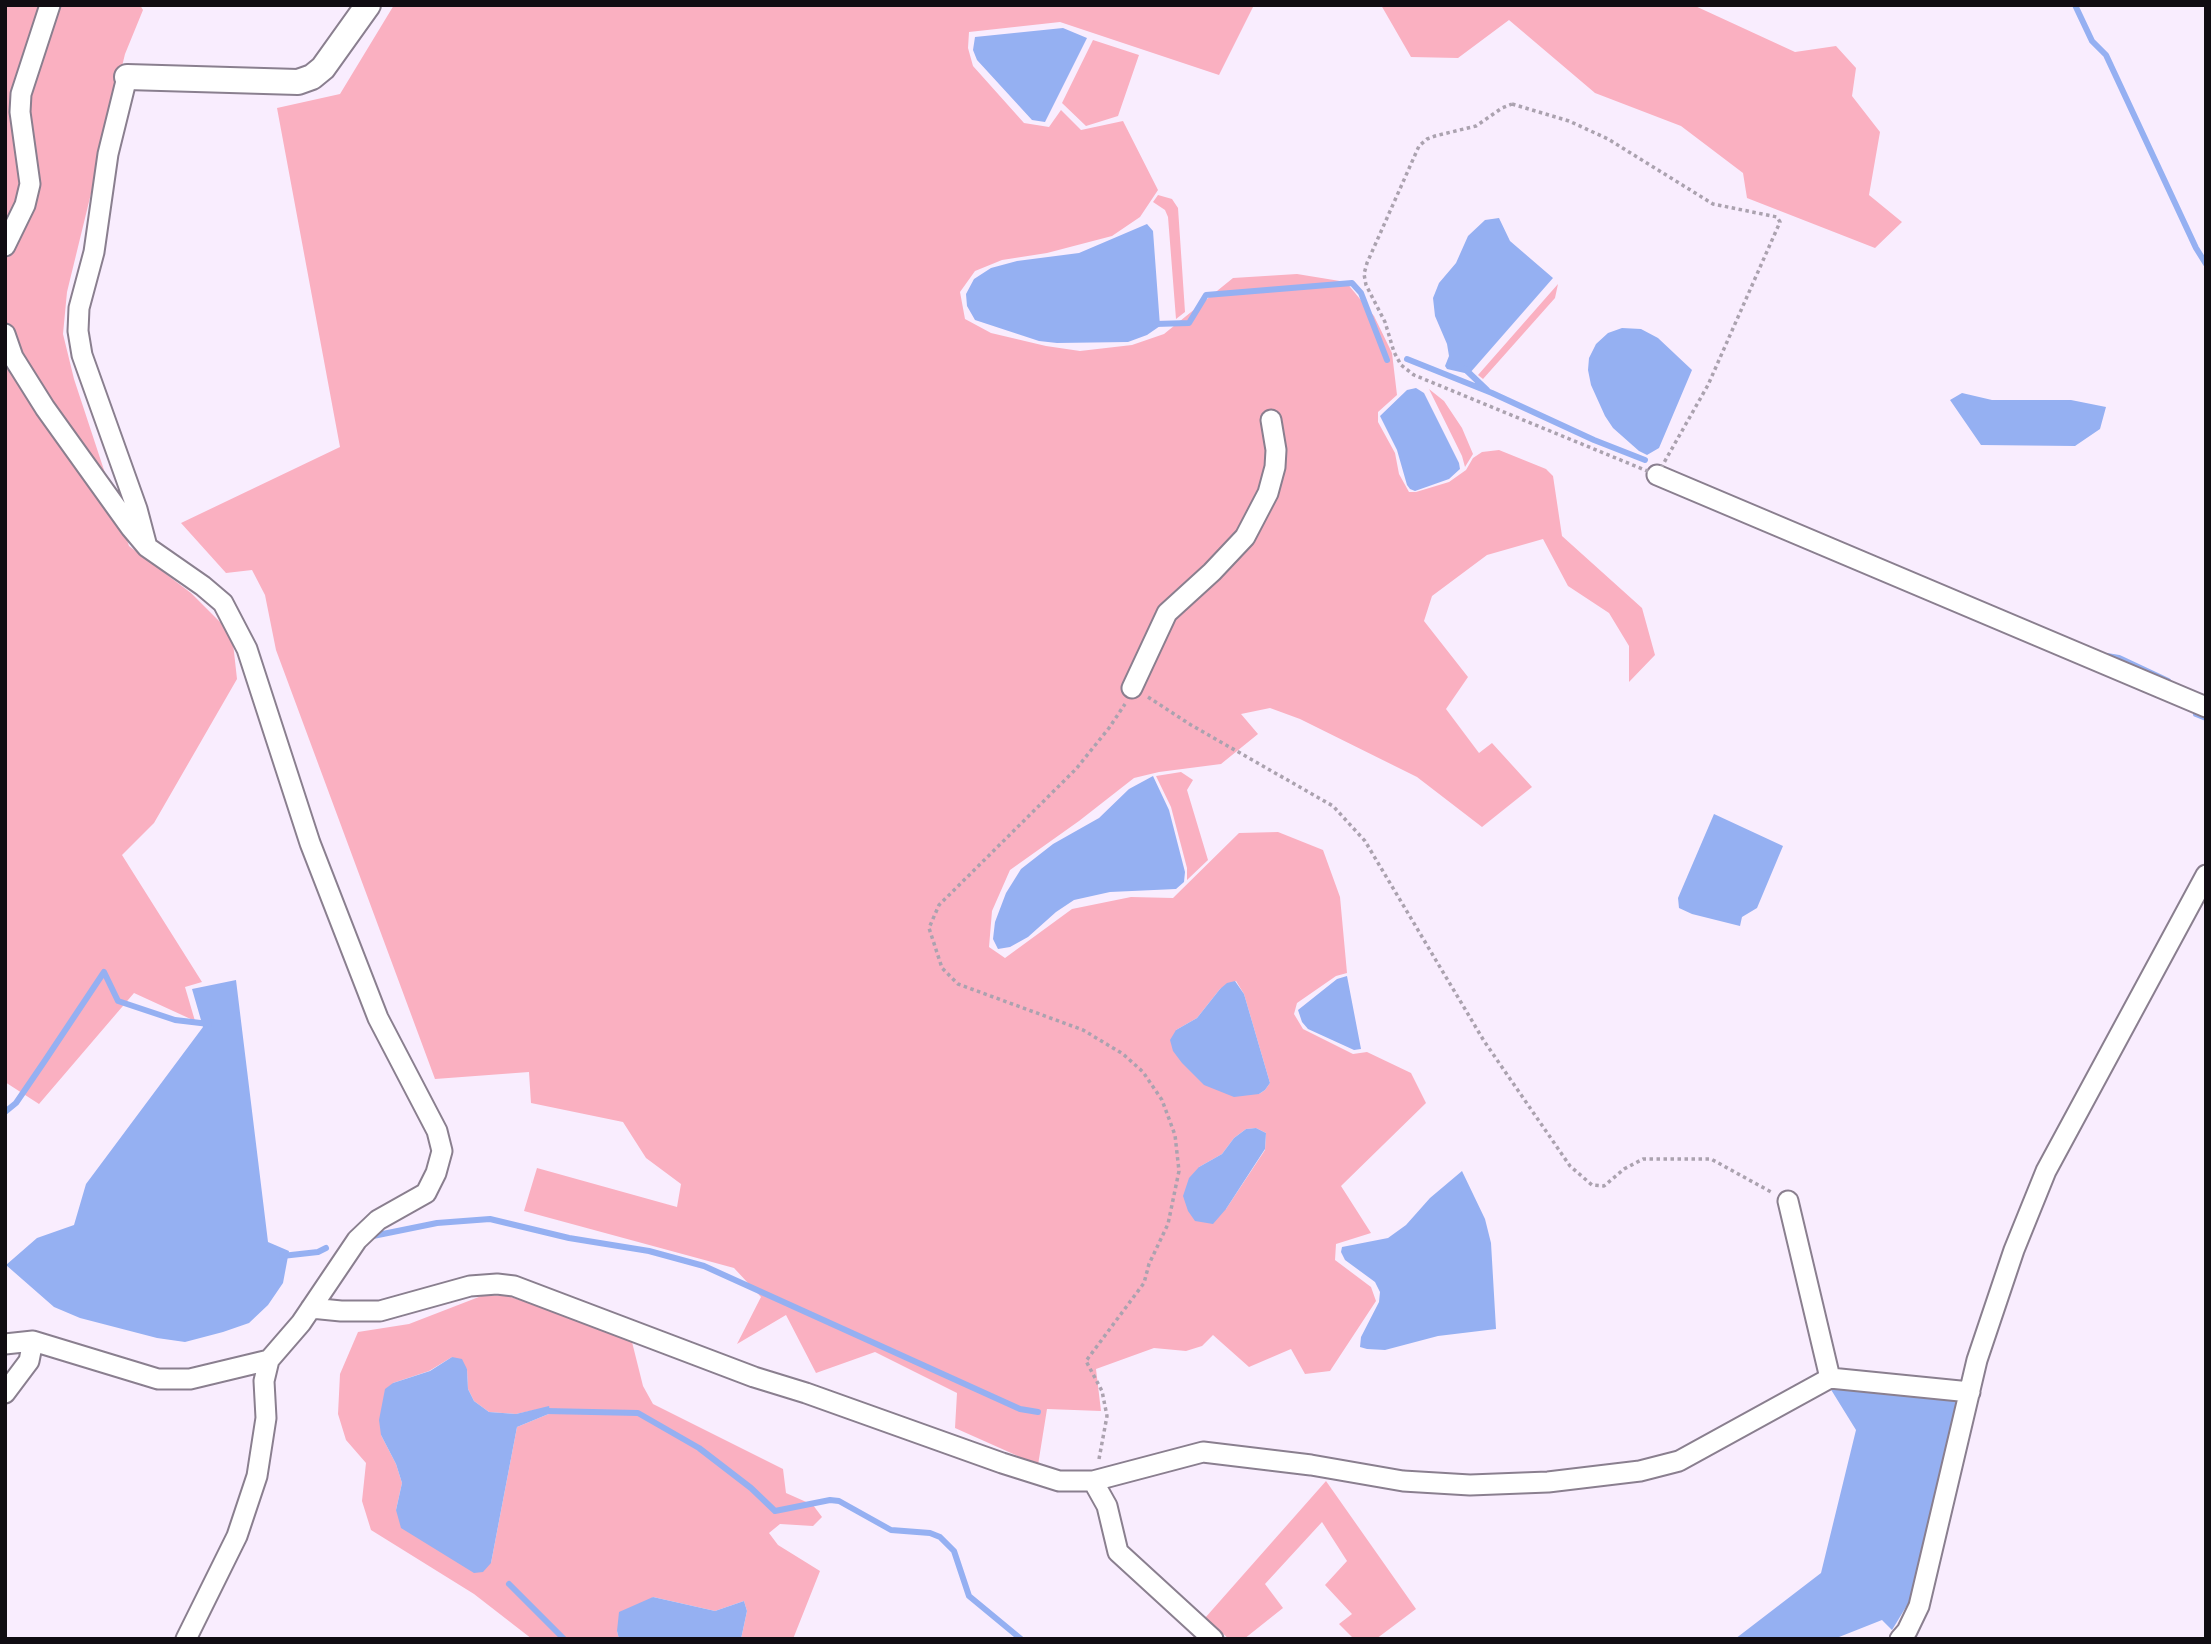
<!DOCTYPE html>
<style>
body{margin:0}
#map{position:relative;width:2211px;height:1644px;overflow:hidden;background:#f9edfe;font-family:"Fira Sans Condensed",sans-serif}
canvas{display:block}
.frame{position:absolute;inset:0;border:7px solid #100c12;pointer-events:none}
</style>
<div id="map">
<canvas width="2211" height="1644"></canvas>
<div class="frame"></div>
</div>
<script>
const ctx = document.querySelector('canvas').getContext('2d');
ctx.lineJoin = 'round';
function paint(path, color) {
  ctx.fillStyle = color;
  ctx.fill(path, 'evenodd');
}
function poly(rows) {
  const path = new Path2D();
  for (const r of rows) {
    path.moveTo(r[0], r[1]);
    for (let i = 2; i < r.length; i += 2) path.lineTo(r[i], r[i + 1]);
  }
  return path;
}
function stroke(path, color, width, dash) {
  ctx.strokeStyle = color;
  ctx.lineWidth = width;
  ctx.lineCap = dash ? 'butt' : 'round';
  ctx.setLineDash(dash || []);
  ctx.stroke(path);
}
const green = poly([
 [5,5,140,5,143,10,125,54,67,292,63,334,74,379,129,546,191,593,232,634,237,679,154,823,122,855,202,982,185,987,195,1021,134,993,39,1104,5,1082],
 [394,5,1254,5,1219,75,1060,22,969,32,968,48,973,66,1024,123,1049,127,1061,110,1081,130,1123,121,1158,190,1140,217,1112,236,1047,253,1002,260,975,271,960,292,965,319,991,333,1046,346,1080,351,1132,345,1164,334,1233,278,1297,274,1346,282,1374,316,1392,353,1397,395,1378,412,1378,422,1395,453,1399,474,1409,492,1416,492,1449,482,1466,470,1473,458,1482,452,1499,450,1546,469,1553,476,1562,536,1642,608,1655,655,1629,682,1629,646,1609,613,1568,586,1543,539,1487,555,1432,596,1424,621,1468,677,1446,709,1479,753,1492,743,1532,787,1482,827,1417,777,1300,719,1270,708,1241,714,1258,734,1221,764,1159,772,1134,778,1079,821,1010,870,992,911,989,947,1005,958,1072,909,1131,897,1173,898,1239,833,1278,832,1323,850,1340,897,1347,973,1336,976,1297,1003,1294,1014,1303,1029,1353,1054,1367,1052,1411,1073,1426,1103,1341,1186,1371,1233,1336,1244,1335,1260,1371,1287,1376,1301,1330,1371,1305,1374,1291,1349,1249,1367,1213,1335,1202,1346,1186,1351,1154,1348,1096,1369,1101,1411,1047,1409,1038,1465,955,1428,957,1393,875,1352,816,1373,786,1315,737,1344,761,1297,734,1268,524,1211,537,1168,677,1207,681,1184,646,1158,623,1122,531,1103,529,1072,435,1079,276,650,265,595,252,570,226,573,181,523,340,447,277,108,340,94],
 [1236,981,1244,994,1270,1083,1265,1090,1259,1094,1176,1030,1197,1018,1220,989],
 [1256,1128,1266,1133,1265,1150,1226,1209,1199,1167,1222,1154,1234,1138,1246,1129],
 [1381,5,1693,5,1795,52,1836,46,1856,68,1852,96,1880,132,1869,195,1902,222,1875,248,1747,198,1743,173,1681,126,1595,93,1509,20,1458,58,1411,57],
 [1093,40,1139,55,1118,116,1086,126,1062,103],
 [1158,195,1172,199,1178,208,1185,312,1176,319,1168,217,1165,210,1153,202],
 [1558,284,1555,298,1483,379,1478,375],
 [1429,389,1444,401,1462,428,1473,454,1465,467,1462,456],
 [1181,772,1193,780,1187,790,1208,860,1187,880,1187,868,1171,807,1156,776],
 [484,1295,508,1296,631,1338,643,1386,653,1404,783,1469,786,1493,813,1505,822,1517,813,1526,780,1524,769,1533,778,1545,820,1571,793,1639,741,1639,747,1611,744,1601,715,1611,653,1597,617,1631,619,1639,532,1639,474,1594,371,1530,362,1501,366,1463,346,1440,338,1414,340,1374,358,1332,409,1324],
 [452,1357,467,1369,468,1389,474,1401,489,1412,516,1414,549,1407,551,1413,517,1427,491,1563,396,1510,402,1483,396,1464,381,1435,393,1383,429,1371],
 [1326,1481,1416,1609,1376,1639,1354,1639,1339,1624,1352,1614,1325,1585,1347,1561,1322,1522,1265,1584,1283,1608,1244,1639,1229,1639,1205,1618]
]);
const water = poly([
 [1063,28,1087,38,1045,122,1032,120,977,60,973,50,975,37],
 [1499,218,1510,241,1553,278,1469,374,1447,369,1445,366,1449,356,1447,344,1435,316,1433,298,1439,283,1456,263,1468,236,1485,220],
 [1147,224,1153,231,1160,326,1147,335,1128,342,1057,343,1039,341,975,320,967,306,966,294,974,279,991,268,1017,261,1079,253],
 [1622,328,1641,329,1658,338,1692,370,1659,448,1647,455,1639,451,1613,428,1605,416,1591,385,1588,370,1589,358,1596,344,1608,333],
 [1416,388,1424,393,1459,463,1460,469,1449,479,1415,491,1410,489,1407,485,1397,450,1380,416,1407,390],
 [1962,393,1992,400,2071,400,2106,407,2100,429,2075,446,1981,445,1950,400],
 [1153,776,1169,810,1185,872,1184,882,1176,889,1110,892,1074,900,1056,912,1028,937,1010,947,998,949,993,939,995,922,1006,893,1021,869,1053,844,1099,818,1129,789],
 [1714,814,1783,846,1757,908,1742,917,1740,926,1692,914,1679,908,1678,898],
 [1347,976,1361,1049,1354,1050,1308,1029,1302,1022,1298,1010,1337,979],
 [236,980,268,1242,289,1251,283,1283,268,1305,249,1323,223,1332,185,1342,157,1338,80,1318,54,1307,6,1265,37,1238,74,1225,86,1184,203,1027,192,989],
 [1235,981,1244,994,1270,1083,1265,1090,1259,1094,1234,1097,1204,1085,1182,1063,1173,1051,1170,1040,1176,1030,1197,1018,1220,989,1227,983],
 [1256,1128,1266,1133,1265,1149,1226,1209,1213,1224,1195,1221,1188,1211,1183,1196,1189,1178,1199,1167,1222,1154,1234,1138,1246,1129],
 [1462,1171,1485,1219,1491,1243,1496,1329,1438,1336,1385,1350,1367,1349,1360,1347,1361,1337,1379,1302,1380,1292,1375,1282,1345,1260,1341,1252,1342,1247,1388,1238,1406,1225,1430,1198],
 [452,1357,462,1359,467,1369,468,1389,474,1401,489,1412,516,1414,549,1406,551,1413,517,1427,491,1563,483,1572,474,1573,401,1528,396,1510,402,1483,396,1464,381,1435,379,1420,385,1389,393,1383,430,1371],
 [1830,1388,1865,1388,1958,1401,1909,1602,1892,1630,1882,1620,1834,1639,1735,1639,1821,1573,1856,1430],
 [653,1597,715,1611,744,1601,747,1611,741,1639,619,1639,617,1631,619,1612]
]);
const stream = poly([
 [2075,5,2092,41,2106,55,2196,248,2206,264],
 [1155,324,1189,323,1206,295,1352,283,1361,293,1387,360],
 [1407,359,1492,393,1594,440,1645,460],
 [1465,369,1487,390],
 [2107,656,2119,658,2168,681],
 [2196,714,2206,718],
 [5,1112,16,1103,44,1062,104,972,118,1001,175,1020,209,1024],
 [373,1236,437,1223,490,1219,569,1238,649,1251,704,1266,1020,1409,1038,1412],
 [282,1256,318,1252,326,1248],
 [546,1411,638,1413,699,1448,751,1488,775,1511,830,1500,839,1501,891,1530,930,1533,940,1537,954,1551,969,1596,1021,1639],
 [509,1584,564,1639]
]);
const path = poly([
 [1512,104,1569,121,1608,139,1713,204,1777,217,1780,222,1708,385,1657,475,1414,375,1401,365,1394,352,1385,322,1366,285,1364,274,1367,263,1419,146,1427,139,1435,136,1476,126,1502,108,1512,104],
 [1148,697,1191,725,1333,806,1365,841,1484,1041,1570,1166,1592,1185,1604,1186,1624,1169,1643,1159,1711,1159,1773,1193],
 [1099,1459,1107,1416,1102,1391,1086,1361,1144,1283,1149,1264,1168,1224,1179,1171,1175,1135,1162,1100,1143,1072,1123,1054,1083,1030,958,984,942,968,929,928,939,905,1076,769,1109,728,1125,704]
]);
const minor = poly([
 [127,77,108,154,94,252,79,308,78,331,82,355,137,509,146,543],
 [5,246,25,205,30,184,20,112,21,94,50,5],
 [5,334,13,357,45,408,131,528,147,547,203,586,223,603,247,649,310,843,378,1018,437,1131,442,1151,436,1173,426,1193,378,1220,357,1240,301,1323,269,1360,264,1381,266,1418,257,1476,237,1536,186,1639],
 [1657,475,2206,707],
 [1132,688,1167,613,1212,572,1245,537,1268,493,1275,467,1276,450,1271,420],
 [1788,1201,1830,1378],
 [311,1308,341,1311,380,1311,470,1286,497,1284,514,1286,754,1377,806,1393,1002,1463,1059,1481,1093,1481,1203,1452,1311,1465,1403,1481,1470,1485,1548,1482,1640,1471,1679,1461,1830,1378,1970,1392],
 [5,1344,33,1341,158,1379,190,1379,269,1360],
 [5,1393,29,1361,33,1341],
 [1093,1481,1107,1506,1118,1552,1213,1639],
 [1900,1639,1907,1631,1919,1606,1977,1360,2014,1250,2046,1171,2206,875]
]);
const tertiary = poly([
 [127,77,298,82,312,77,323,68,368,5]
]);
paint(green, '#fab0c1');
paint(water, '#95b0f2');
stroke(stream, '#95b0f2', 6);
stroke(minor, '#8a7f8f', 23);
stroke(tertiary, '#8a7f8f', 28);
stroke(path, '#aba2af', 3.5, [3.5, 3.5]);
stroke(minor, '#fff', 19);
stroke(tertiary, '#fff', 24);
</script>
